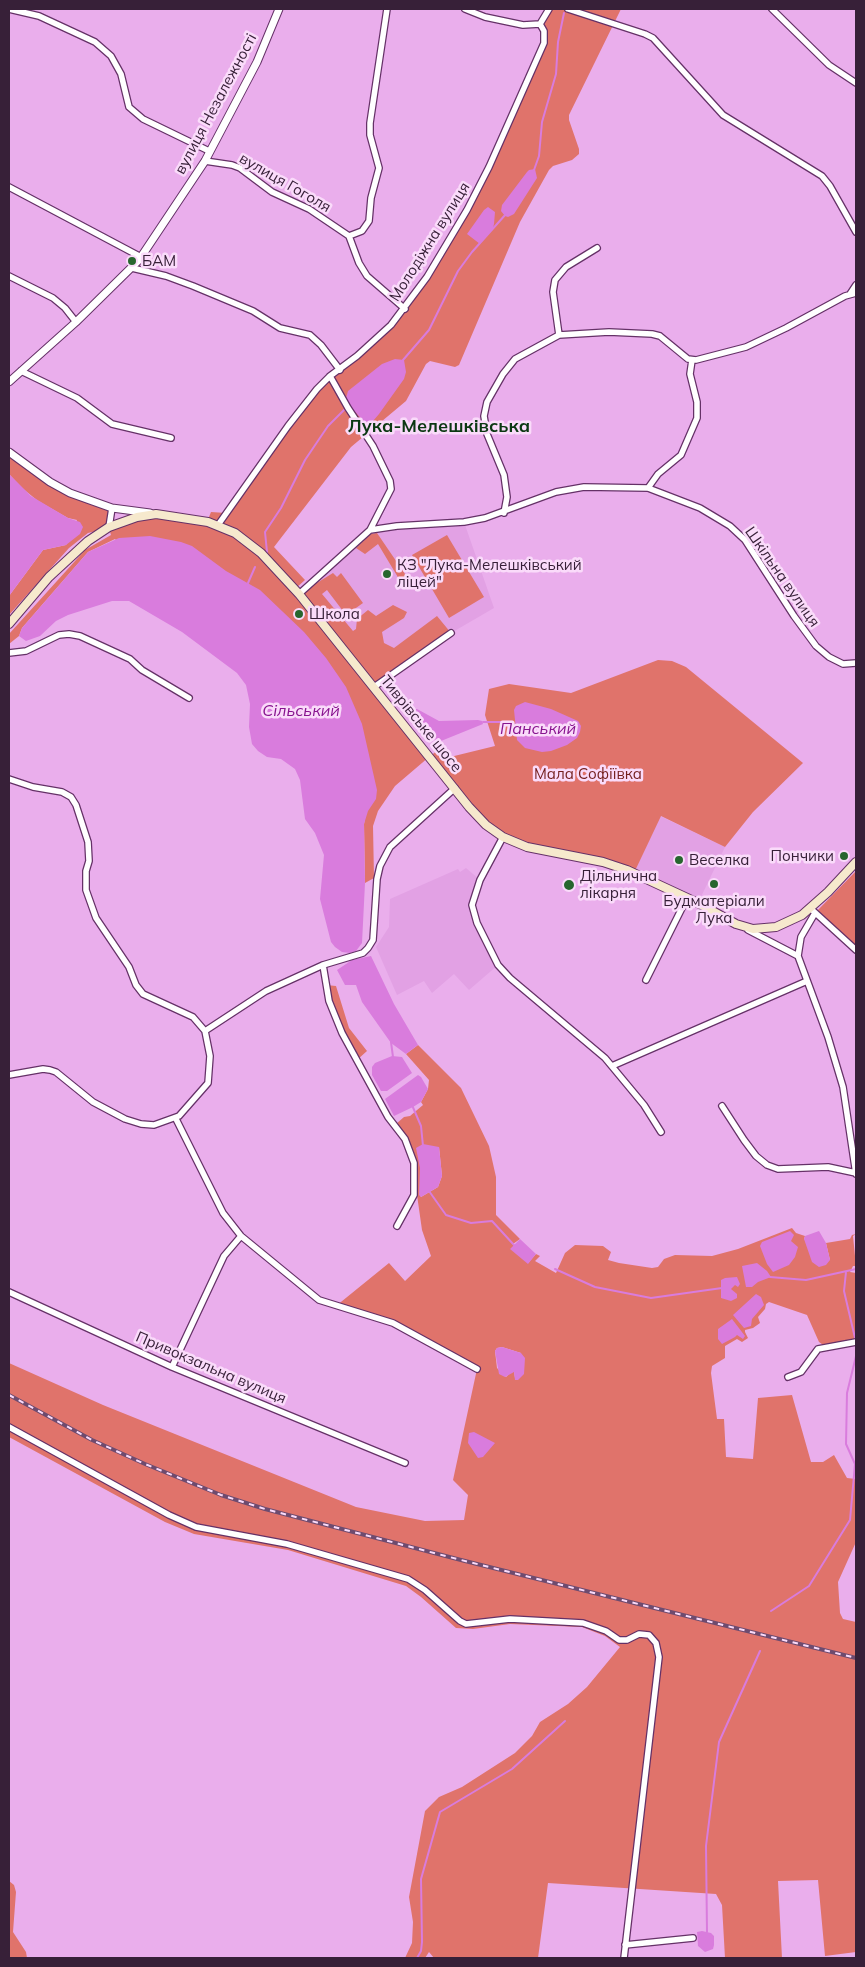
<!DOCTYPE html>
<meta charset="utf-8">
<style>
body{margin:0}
#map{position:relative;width:865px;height:1967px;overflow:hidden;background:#eaaeec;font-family:Mulish,sans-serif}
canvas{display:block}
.frame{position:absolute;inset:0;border:10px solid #372038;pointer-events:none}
</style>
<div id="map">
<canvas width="865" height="1967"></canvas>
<div class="frame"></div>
</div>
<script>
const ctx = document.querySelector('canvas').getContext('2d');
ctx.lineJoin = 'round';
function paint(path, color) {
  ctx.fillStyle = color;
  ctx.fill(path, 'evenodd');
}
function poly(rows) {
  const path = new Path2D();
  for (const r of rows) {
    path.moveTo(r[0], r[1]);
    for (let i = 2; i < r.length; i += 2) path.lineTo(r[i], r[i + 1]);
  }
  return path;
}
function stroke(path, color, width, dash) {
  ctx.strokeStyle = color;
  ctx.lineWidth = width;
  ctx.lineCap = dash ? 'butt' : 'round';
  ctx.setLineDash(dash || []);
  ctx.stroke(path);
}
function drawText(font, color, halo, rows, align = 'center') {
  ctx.font = font + ' Mulish,sans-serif';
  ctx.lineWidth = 5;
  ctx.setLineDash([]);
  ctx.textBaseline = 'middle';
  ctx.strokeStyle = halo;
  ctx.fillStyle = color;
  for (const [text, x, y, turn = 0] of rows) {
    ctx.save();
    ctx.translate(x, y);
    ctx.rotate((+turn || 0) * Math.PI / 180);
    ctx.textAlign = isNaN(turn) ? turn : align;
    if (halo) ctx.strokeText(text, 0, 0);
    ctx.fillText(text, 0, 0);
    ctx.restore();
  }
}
const built = poly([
 [464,522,494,608,451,633,374,687,299,594,370,530],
 [660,816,725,847,698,903,634,873],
 [466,868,480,880,472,905,498,965,469,990,454,974,432,993,424,981,397,995,376,947,389,927,390,899,458,869,460,872]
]);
const green = poly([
 [549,9,621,9,569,115,569,120,579,149,579,154,572,160,553,166,549,170,520,222,459,365,455,367,430,361,426,364,406,401,351,447,274,547,305,580,295,589,299,594,333,573,337,577,341,573,363,603,346,615,327,590,322,594,353,631,356,629,357,619,368,610,376,616,393,605,407,612,404,618,382,632,384,643,394,648,437,616,451,633,374,687,429,757,438,750,446,758,495,746,485,715,489,689,509,684,571,693,658,660,672,661,686,667,803,763,753,812,725,847,661,816,634,873,527,847,495,831,429,757,395,786,378,811,373,826,374,878,365,883,364,824,367,807,115,539,88,552,22,628,19,636,9,644,9,634,85,550,111,535,109,528,88,533,69,548,9,615,9,596,43,550,66,545,77,520,68,518,38,501,22,488,9,474,9,452,50,482,112,508,110,527,144,516,207,522,211,512,226,513,317,389,400,315,467,210,544,43,540,24],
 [377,533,405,574,408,582,402,584,378,544,365,554,356,548,371,534],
 [447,535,484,597,449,618,412,555],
 [856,871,856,950,815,913],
 [326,985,336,986,349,1028,367,1051,357,1060,347,1044],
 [418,1045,461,1088,489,1146,496,1177,496,1215,520,1239,513,1244,528,1263,536,1254,540,1256,535,1261,556,1273,565,1253,575,1245,603,1246,611,1252,608,1260,619,1263,652,1268,658,1267,664,1259,675,1255,712,1256,738,1249,792,1228,796,1233,805,1236,804,1239,830,1260,826,1243,850,1239,852,1235,856,1234,853,1236,856,1266,853,1266,850,1272,856,1273,856,1342,826,1347,819,1342,807,1315,769,1302,766,1304,765,1309,758,1317,760,1323,753,1328,745,1330,745,1332,748,1338,742,1342,737,1339,725,1346,725,1358,712,1366,711,1373,717,1419,724,1419,726,1457,753,1459,758,1398,792,1395,811,1462,823,1462,834,1455,847,1478,856,1479,856,1542,838,1582,840,1613,843,1619,856,1622,856,1952,825,1956,818,1880,778,1881,782,1958,725,1958,722,1905,716,1894,548,1883,538,1958,434,1958,429,1952,425,1958,405,1958,412,1943,413,1922,409,1897,425,1811,439,1797,462,1787,515,1753,532,1736,540,1722,568,1704,587,1687,620,1647,605,1636,582,1627,510,1624,473,1629,456,1628,421,1597,406,1586,288,1550,194,1534,165,1522,9,1437,9,1363,103,1405,356,1507,425,1521,464,1520,468,1495,453,1480,477,1369,405,1329,336,1306,389,1263,405,1281,431,1256,422,1230,417,1195,416,1163,396,1124,404,1117,410,1116,423,1105,421,1102,428,1089,429,1080,406,1054],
 [439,1147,442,1176,438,1187,421,1197,420,1195,420,1168],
 [502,1347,521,1353,515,1378,514,1372,511,1372,506,1377,497,1368,495,1351,497,1348],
 [9,1881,14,1885,16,1892,13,1932,26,1952,27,1958,9,1958]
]);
const water = poly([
 [535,169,537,178,514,214,508,217,505,216,501,211,502,205,527,172,529,170],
 [488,207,495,212,494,224,493,228,480,244,467,234,484,210],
 [395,359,404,360,406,372,404,379,379,414,373,421,365,423,350,406,346,398,348,391,382,364],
 [9,474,31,496,68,518,80,522,83,527,80,534,66,545,43,550,9,596],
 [150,536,181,542,192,546,226,571,260,590,304,632,326,658,346,687,362,724,377,790,376,799,368,811,364,824,365,883,362,943,356,951,350,953,342,952,335,947,331,942,320,899,324,855,315,833,305,819,300,780,295,769,281,759,267,757,258,751,252,744,249,727,250,704,246,685,237,673,182,632,129,601,112,601,68,615,56,621,40,636,26,641,19,636,22,628,88,552,119,538],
 [525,702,551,709,578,721,581,726,580,732,577,738,567,745,551,751,542,752,525,748,517,740,514,710,516,706],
 [413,709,417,709,439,721,478,720,482,721,483,724,441,741,436,742,412,713],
 [371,956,394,1004,418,1045,406,1054,391,1043,362,1002,356,985,345,985,337,970,352,960],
 [392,1056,402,1057,412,1073,387,1091,381,1091,372,1075,372,1067,375,1063],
 [418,1075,421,1077,428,1089,421,1102,413,1107,394,1116,385,1099],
 [423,1144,439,1147,442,1176,438,1187,421,1197,419,1195,420,1168,416,1148],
 [790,1231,794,1235,791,1241,798,1247,795,1257,789,1265,773,1272,767,1264,760,1246,762,1242],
 [819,1231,826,1243,830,1260,826,1265,819,1267,812,1262,804,1239,805,1236],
 [520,1239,536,1254,528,1264,510,1249],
 [757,1263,767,1271,771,1277,758,1282,752,1287,746,1287,742,1266],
 [737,1277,740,1284,738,1287,735,1285,731,1289,737,1294,737,1298,731,1301,721,1298,721,1280,725,1278],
 [756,1294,761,1297,764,1305,752,1319,751,1326,744,1328,733,1315],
 [732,1319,745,1336,743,1339,737,1335,735,1337,722,1344,718,1339,718,1329],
 [502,1347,521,1353,525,1358,524,1374,518,1380,515,1380,514,1372,505,1377,499,1374,495,1351,497,1348],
 [474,1432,495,1443,483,1457,478,1458,468,1443,469,1433],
 [702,1931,711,1933,714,1936,714,1945,713,1949,705,1952,698,1946,697,1932]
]);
const stream = poly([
 [534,170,539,156,542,122,556,74,558,42,564,13],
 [403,360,429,330,458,271,472,252,506,214],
 [267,552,265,532,281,508,305,460,328,426,344,410],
 [248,583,255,567],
 [483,722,506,722],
 [511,723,514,724],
 [391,1042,393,1057],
 [412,1105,421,1126,423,1146],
 [429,1191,446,1215,471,1223,492,1221,514,1245],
 [555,1269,595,1287,651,1298,722,1288],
 [846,1272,844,1291,855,1338],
 [770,1277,806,1280,856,1269],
 [771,1611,809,1586,850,1520,855,1464,846,1444,847,1393,856,1356],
 [707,1932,706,1846,719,1742,760,1651],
 [417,1958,421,1951,422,1942,421,1879,440,1812,512,1769,565,1721]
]);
const minor = poly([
 [9,9,39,16,95,42,111,56,121,74,129,107,143,119,209,151],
 [465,9,485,17,523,25,540,24],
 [568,9,645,34,653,38,723,115,822,176,830,186,856,232],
 [772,9,829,65,856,83],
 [205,161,232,165,240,168,272,192,309,209,349,236,362,231,369,221,371,198,379,168,370,135,370,123,387,9],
 [9,187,141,257],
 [349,236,359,263,367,276,405,309],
 [132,268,166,276,193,286,253,311,280,328,310,335,321,345,340,370],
 [9,276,53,298,65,308,76,322],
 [850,294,856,285],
 [559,335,553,292,555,280,566,267,597,248],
 [21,371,77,398,112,424,171,438],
 [330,376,348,408,373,446,390,481,391,489,370,530],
 [648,488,658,474,681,455,697,418,697,402,690,374,692,360],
 [504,513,507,497,504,475,487,434,484,416,487,402,503,374,515,359,559,335,609,332,652,334,660,336,688,359,696,360,746,347,786,328,845,296,856,293],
 [218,525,288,426,317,389,330,376,357,356,391,325,427,277,467,210,489,167,544,43,544,31,540,24,549,9],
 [109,527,112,508],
 [299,594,370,530,397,526,464,522,485,518,556,492,584,487,648,488,700,508,730,526,745,540,794,616,816,646,829,657,843,664,856,663],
 [9,653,26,651,59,635,69,634,80,636,130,659,142,670,189,698],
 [374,687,451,633],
 [9,779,33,787,62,792,71,797,76,805,88,842,89,861,86,871,86,890,96,918,129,967,136,985,143,994,193,1017,205,1031,210,1056,208,1083,179,1116,154,1125,141,1124,125,1119,93,1102,56,1072,50,1070,43,1069,9,1075],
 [503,837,480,880,472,905,477,923,498,965,510,978,605,1058,644,1105,661,1132],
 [810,908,856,950],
 [748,930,798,956,828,1037,843,1087,856,1174],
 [798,956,801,937,815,913],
 [323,965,329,1001,342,1033,388,1117,405,1139,414,1163,414,1195,397,1226],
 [646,980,687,898],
 [205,1031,266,991,323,965,363,953,368,948,373,940,377,879,380,866,390,847,455,788],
 [612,1066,807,981],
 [722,1106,744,1140,756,1156,767,1165,778,1169,828,1167,856,1173],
 [176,1119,223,1213,241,1236,319,1300,393,1323,477,1369],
 [9,1292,172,1367,405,1463],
 [172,1367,224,1256,241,1236],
 [788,1377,801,1372,818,1349,856,1342],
 [9,1427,169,1515,196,1527,287,1544,408,1579,425,1590,460,1621,466,1624,510,1619,583,1623,606,1631,619,1640,627,1640,639,1634,649,1635,656,1643,659,1657,624,1958],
 [625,1945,693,1938]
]);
const tertiary = poly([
 [9,382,76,322,139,260,205,161,257,62,279,9],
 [9,452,50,482,70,493,112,508,150,513]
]);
const secondary = poly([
 [9,624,49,577,88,541,109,527,137,517,156,514,208,522,235,533,261,553,299,594,469,807,486,825,503,837,527,847,603,862,627,870,698,903,736,924,753,929,776,927,802,915,828,892,856,862]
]);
const rail = poly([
 [9,1395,92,1440,145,1464,221,1495,265,1509,461,1560,856,1658]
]);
const markers = [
 [132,261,5,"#27662e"],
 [387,574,5,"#27662e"],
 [299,614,5,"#27662e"],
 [844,856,5,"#27662e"],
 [679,860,5,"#27662e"],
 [714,884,5,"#27662e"],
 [569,885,6,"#27662e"]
];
const streetNames = [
 ["вулиця Незалежності",216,104,-62],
 ["вулиця Гоголя",285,183,30],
 ["Молодіжна вулиця",430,242,-58],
 ["Шкільна вулиця",782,577,55],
 ["Тиврівське шосе",421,724,51],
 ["Привокзальна вулиця",211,1368,23]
];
const poiNames = [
 ["БАМ",142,261],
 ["КЗ \"Лука-Мелешківський",397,565],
 ["ліцей\"",397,582],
 ["Школа",309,614],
 ["Пончики",834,856,"right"],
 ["Веселка",689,860],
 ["Дільнична",580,876],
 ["лікарня",580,893],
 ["Будматеріали",714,901,"center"],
 ["Лука",714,918,"center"]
];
const parkNames = [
 ["Мала Софіївка",588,774]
];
const waterNames = [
 ["Сільський",301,711],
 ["Панський",538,729]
];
const quarterNames = [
 ["Лука-Мелешківська",439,427]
];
paint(built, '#e2a1e4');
paint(green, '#e0736b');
paint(water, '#d97cdd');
stroke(stream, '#d97cdd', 2);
stroke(minor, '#653167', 8);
stroke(tertiary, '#653167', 9);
stroke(secondary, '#653167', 10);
stroke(minor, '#fff', 5.5);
stroke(tertiary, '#fff', 7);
stroke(secondary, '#f6e9cd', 8);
stroke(rail, '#6e4b6f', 4);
stroke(rail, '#fadbfa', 2, [5.5]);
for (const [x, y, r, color] of markers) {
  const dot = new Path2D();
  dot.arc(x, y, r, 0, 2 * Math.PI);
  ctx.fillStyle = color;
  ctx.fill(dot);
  stroke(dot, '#fadbfa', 2);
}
drawText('15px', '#372038', '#fadbfa', streetNames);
drawText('15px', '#372038', '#fadbfa', poiNames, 'left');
drawText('15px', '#731e1d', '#fadbfa', parkNames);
drawText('italic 16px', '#88148f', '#fadbfa', waterNames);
drawText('bold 18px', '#0b3812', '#fadbfa', quarterNames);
</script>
